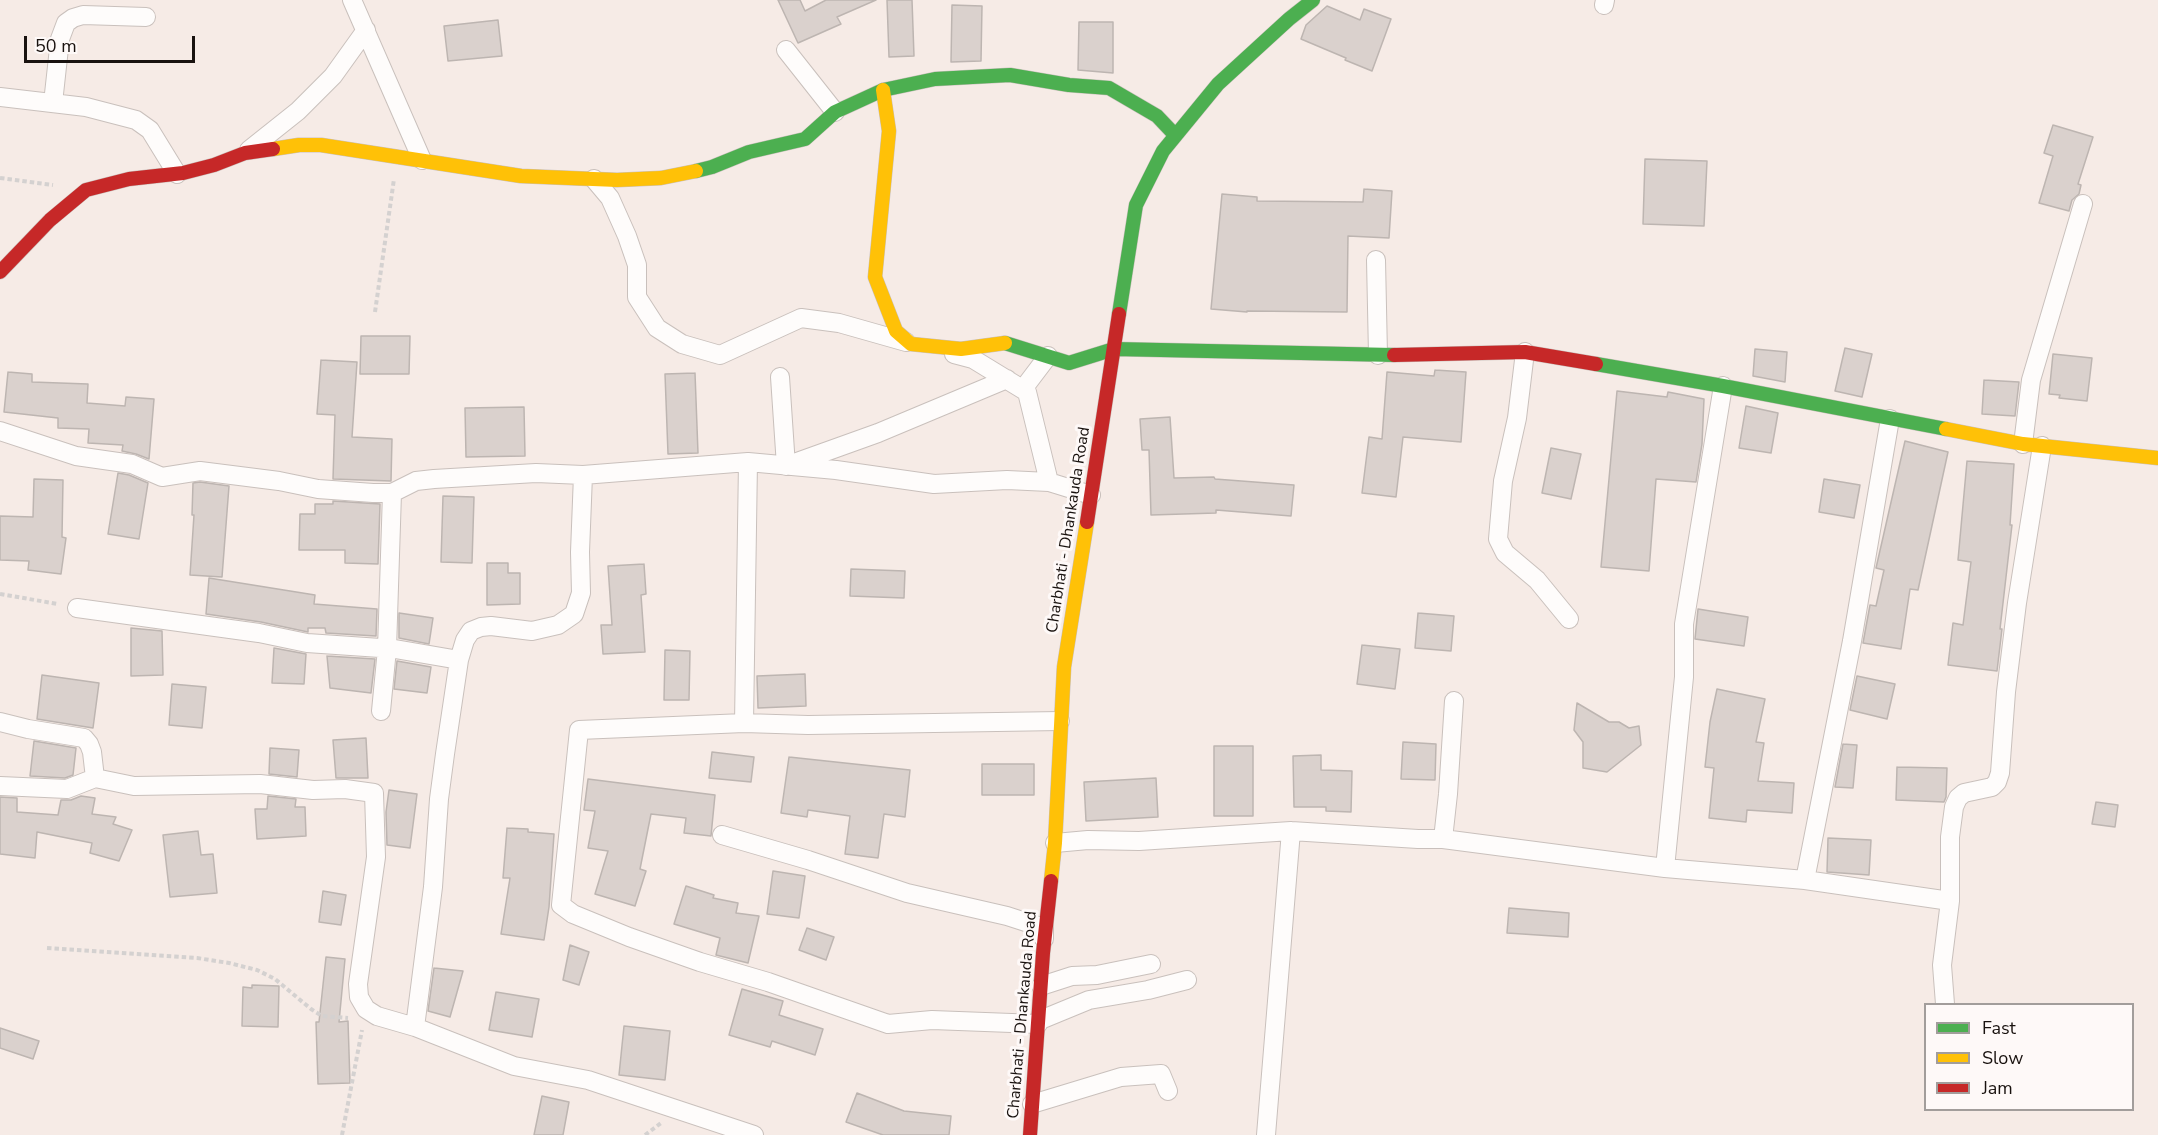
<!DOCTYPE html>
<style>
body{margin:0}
#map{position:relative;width:2158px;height:1135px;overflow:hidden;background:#f6ebe6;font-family:"Nunito Sans",sans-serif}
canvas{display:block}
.legend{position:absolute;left:1924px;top:1003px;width:210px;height:108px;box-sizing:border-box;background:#fef9f8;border:2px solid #a29d9b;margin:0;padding:8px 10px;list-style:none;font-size:18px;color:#19120f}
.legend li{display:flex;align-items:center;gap:12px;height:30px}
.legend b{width:30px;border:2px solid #a29d9b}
.scale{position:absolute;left:24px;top:36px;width:171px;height:27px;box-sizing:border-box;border:3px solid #19120f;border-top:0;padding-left:8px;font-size:18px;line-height:21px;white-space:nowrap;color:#19120f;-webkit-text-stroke:4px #fef9f8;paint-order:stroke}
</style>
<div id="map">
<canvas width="2158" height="1135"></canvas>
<ul class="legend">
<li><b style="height:8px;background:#4caf50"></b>Fast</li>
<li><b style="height:8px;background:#ffc107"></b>Slow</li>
<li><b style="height:8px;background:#c62828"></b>Jam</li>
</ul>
<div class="scale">50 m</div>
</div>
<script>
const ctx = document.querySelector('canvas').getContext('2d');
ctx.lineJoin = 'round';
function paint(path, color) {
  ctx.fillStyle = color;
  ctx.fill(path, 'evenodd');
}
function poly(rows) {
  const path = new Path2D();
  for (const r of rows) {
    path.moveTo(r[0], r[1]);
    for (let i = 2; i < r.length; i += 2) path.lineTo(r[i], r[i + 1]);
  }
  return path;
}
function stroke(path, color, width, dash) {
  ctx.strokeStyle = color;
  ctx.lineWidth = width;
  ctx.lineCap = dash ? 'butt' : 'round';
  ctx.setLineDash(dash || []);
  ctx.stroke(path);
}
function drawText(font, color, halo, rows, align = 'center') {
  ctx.font = font + ' "Nunito Sans",sans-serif';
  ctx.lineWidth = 6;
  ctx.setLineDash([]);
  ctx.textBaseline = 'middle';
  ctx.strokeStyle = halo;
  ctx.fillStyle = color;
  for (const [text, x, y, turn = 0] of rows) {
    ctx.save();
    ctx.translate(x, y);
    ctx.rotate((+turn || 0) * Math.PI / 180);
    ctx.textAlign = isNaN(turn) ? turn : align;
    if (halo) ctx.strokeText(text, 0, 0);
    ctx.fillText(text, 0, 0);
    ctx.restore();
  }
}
const building = poly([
 [778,0,800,0,805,11,826,0,876,0,837,17,841,24,798,43,778,0],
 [887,0,912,0,914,56,889,57,887,0],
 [952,5,982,6,981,61,951,62,952,5],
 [1327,6,1360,20,1364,9,1391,19,1372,71,1345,60,1346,58,1301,39,1306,25,1327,6],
 [498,20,502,56,448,61,444,26,498,20],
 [1079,22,1113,22,1113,73,1078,70,1079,22],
 [2053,125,2093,137,2078,184,2081,185,2079,194,2072,200,2069,211,2039,203,2053,156,2044,153,2053,125],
 [1645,159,1707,161,1704,226,1643,224,1645,159],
 [1364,189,1392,191,1389,238,1348,236,1347,312,1247,311,1247,312,1211,309,1222,194,1257,197,1257,201,1363,202,1364,189],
 [361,336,410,336,409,374,360,374,361,336],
 [1845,348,1872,354,1862,397,1835,391,1845,348],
 [1755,349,1787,352,1785,382,1753,376,1755,349],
 [2053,354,2092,358,2087,401,2059,398,2060,395,2049,394,2053,354],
 [321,360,357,362,352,437,392,439,391,481,333,479,335,415,317,414,321,360],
 [1435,370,1466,372,1461,442,1403,437,1396,497,1362,493,1369,437,1382,439,1387,372,1434,376,1435,370],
 [8,372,32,374,32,382,88,384,87,403,125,406,126,397,154,399,149,459,136,454,122,451,123,445,88,443,89,429,58,428,58,418,4,412,8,372],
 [695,373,698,453,668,454,665,374,695,373],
 [1984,380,2019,382,2015,416,1982,414,1984,380],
 [1617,391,1667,397,1668,392,1704,399,1702,444,1696,482,1656,479,1649,571,1601,567,1617,391],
 [1746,406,1778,413,1771,453,1739,448,1746,406],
 [524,407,525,456,466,457,465,408,524,407],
 [1170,417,1174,478,1214,477,1215,479,1294,485,1291,516,1216,510,1216,513,1151,515,1149,450,1142,450,1140,419,1170,417],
 [1905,441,1948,452,1918,590,1910,589,1901,649,1863,643,1870,605,1876,606,1884,570,1876,568,1905,441],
 [1551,448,1581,454,1571,499,1542,493,1551,448],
 [1967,461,2014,464,2010,525,2012,525,2000,629,2002,629,1997,671,1948,665,1953,623,1963,625,1971,562,1958,560,1967,461],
 [118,473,129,475,148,483,139,539,108,534,118,473],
 [34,479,63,480,62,537,66,538,61,574,28,570,29,561,0,560,0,516,33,517,34,479],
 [1824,479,1860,485,1854,518,1819,512,1824,479],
 [200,482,229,486,222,577,190,575,194,515,192,515,193,483,200,482],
 [443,496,474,497,472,563,441,562,443,496],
 [333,501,380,504,378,564,345,563,345,550,299,550,300,514,315,514,315,504,333,504,333,501],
 [487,563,508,563,508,573,520,573,520,604,487,605,487,563],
 [644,564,646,594,641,595,645,652,603,654,601,625,612,625,608,566,644,564],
 [851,569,905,571,904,598,850,596,851,569],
 [209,578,315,595,314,604,377,609,376,636,326,633,325,628,308,628,308,632,261,622,206,614,209,578],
 [1698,609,1748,617,1744,646,1695,639,1698,609],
 [399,613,433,618,429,644,399,638,399,613],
 [1418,613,1454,616,1451,651,1415,648,1418,613],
 [131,628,162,631,163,675,131,676,131,628],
 [1362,645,1400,649,1395,689,1357,684,1362,645],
 [274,648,306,654,304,684,272,683,274,648],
 [665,650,690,651,689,700,664,700,665,650],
 [327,656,375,659,371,693,330,688,327,656],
 [397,661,431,667,427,693,394,689,397,661],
 [805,674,806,706,758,708,757,676,805,674],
 [42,675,99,683,93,728,37,719,42,675],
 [1857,676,1895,684,1887,719,1850,710,1857,676],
 [172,684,206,687,202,728,169,725,172,684],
 [1717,689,1765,699,1756,742,1764,743,1758,781,1794,783,1792,813,1747,810,1746,822,1709,818,1714,768,1705,767,1710,722,1717,689],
 [1577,703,1609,722,1619,722,1629,728,1639,726,1641,745,1607,772,1583,768,1583,742,1574,730,1577,703],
 [366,738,368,778,336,778,333,740,366,738],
 [34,741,76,748,73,775,65,778,30,776,34,741],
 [1403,742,1436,744,1435,780,1401,779,1403,742],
 [1843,744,1857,745,1853,788,1835,787,1843,744],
 [1214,746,1253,746,1253,816,1214,816,1214,746],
 [270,748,299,750,297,777,269,774,270,748],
 [712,752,754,757,751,782,709,778,712,752],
 [1321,755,1321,770,1352,771,1351,812,1326,811,1326,807,1294,807,1293,756,1321,755],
 [789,757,910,770,905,817,884,814,878,858,845,854,850,816,808,810,807,817,781,813,789,757],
 [982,764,1034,764,1034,795,982,795,982,764],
 [1897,767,1947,768,1946,797,1944,802,1896,800,1897,767],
 [1156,778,1158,817,1086,821,1084,782,1156,778],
 [588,779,715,795,711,836,684,833,686,818,651,814,640,869,646,871,635,906,595,894,608,851,588,848,595,811,584,810,588,779],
 [389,790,417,794,410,848,387,845,386,812,389,790],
 [81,796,95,798,92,814,116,817,113,824,132,830,119,861,90,853,92,843,37,832,35,858,0,854,0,797,17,798,17,812,58,815,61,800,71,800,81,796],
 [268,796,296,799,295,807,305,807,306,836,257,839,255,809,267,809,268,796],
 [2096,802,2118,805,2115,827,2092,824,2096,802],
 [507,828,528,829,528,832,554,834,549,907,544,940,501,934,510,878,503,878,507,828],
 [198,831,201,855,213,854,217,893,170,897,163,835,198,831],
 [1828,838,1871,840,1869,875,1827,872,1828,838],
 [773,871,805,876,799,918,767,914,773,871],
 [686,886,714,895,713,898,738,903,736,913,759,916,748,963,716,955,720,938,674,924,686,886],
 [323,891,346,895,341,925,319,922,323,891],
 [1509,908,1569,913,1568,937,1507,933,1509,908],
 [807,928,834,937,826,960,799,950,807,928],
 [570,945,589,952,579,985,563,980,570,945],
 [326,957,345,959,339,1022,348,1021,350,1083,318,1084,316,1022,319,1022,326,957],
 [434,968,463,971,450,1017,428,1011,434,968],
 [252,985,279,986,278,1027,242,1026,243,987,252,988,252,985],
 [742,989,783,1001,779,1015,823,1029,815,1055,772,1041,770,1047,729,1035,742,989],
 [496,992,539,999,532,1037,489,1030,496,992],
 [624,1026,670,1031,665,1080,619,1075,624,1026],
 [0,1028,39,1041,33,1059,0,1048,0,1028],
 [857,1093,904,1111,951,1116,949,1135,883,1135,846,1122,857,1093],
 [542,1096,569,1102,563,1135,534,1135,542,1096]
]);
const path = poly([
 [0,178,53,185],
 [375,312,394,179],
 [0,594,58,604],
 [47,948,197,958,229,963,257,970,275,979,311,1009,322,1016,348,1018],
 [342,1135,362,1030],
 [645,1135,661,1123]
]);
const street = poly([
 [352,0,422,160],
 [1604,5,1605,0],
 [786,50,835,112],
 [0,97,86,107,136,120,150,130,177,174],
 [53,103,60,39,66,23,73,18,83,15,146,17],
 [249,150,298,111,333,76,366,30],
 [594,179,610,198,627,236,637,265,637,297,657,328,682,344,720,355,801,318,839,323,906,342],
 [1376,260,1378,355],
 [1525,352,1517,418,1503,481,1498,539,1505,553,1537,580,1569,619],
 [954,354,973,359,1027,392,1049,482],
 [780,377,786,466,878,433,1007,379],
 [1023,389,1048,356],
 [0,431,76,456,132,464,162,477,200,471,279,481,318,489,373,493,392,493,416,481,434,479,536,473,583,475,748,462,836,470,934,484,1007,480,1049,482,1091,495],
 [2023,444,2031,380,2083,204],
 [77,608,259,633,307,643,395,649,459,660],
 [381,711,387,649,392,493],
 [0,722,28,729,84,738,89,744,92,752,95,778],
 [744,723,748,462],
 [0,786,67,789,95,778,134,786,260,784,313,790,345,789,374,793,376,857,358,984,359,997,366,1009,377,1016,415,1027,514,1066,588,1080,754,1135],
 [722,835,808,860,907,893,1007,916,1044,928,1044,939],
 [1443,839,1448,794,1454,701],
 [1055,843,1088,840,1139,841,1291,831,1418,839,1443,839,1665,868,1805,880,1950,901],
 [1665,868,1684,677,1684,624,1723,386],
 [1805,880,1852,641,1890,419],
 [1041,986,1072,976,1097,975,1151,964],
 [1945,1004,1942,965,1950,901,1950,837,1954,807,1958,798,1964,793,1992,787,1997,782,2000,773,2006,692,2017,603,2042,446],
 [1038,1021,1089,1000,1148,990,1187,980],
 [1038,1024,932,1020,888,1024,768,982,700,962,629,937,573,914,561,905,579,730,744,723,808,725,1060,721],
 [415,1027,433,887,439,799,445,754,459,660,465,640,471,631,481,627,491,626,532,631,558,625,574,614,581,593,580,552,583,475],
 [1032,1104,1121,1077,1161,1074,1168,1091],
 [1266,1135,1291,831]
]);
const fast = poly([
 [696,171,712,167,749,152,805,139,835,112,883,90,935,79,1010,75,1069,85,1109,88,1157,116,1175,135],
 [1119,314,1136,205,1163,151,1218,84,1289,19,1313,0],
 [1005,343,1069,363,1114,349,1394,355],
 [1596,364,1723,386,1946,429]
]);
const slow = poly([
 [883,90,889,131,875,277,896,331,911,344,961,349,1005,343],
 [273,149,299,145,321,145,521,176,617,180,661,178,696,171],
 [1946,429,2023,444,2158,458],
 [1051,881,1055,843,1064,667,1087,522]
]);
const jam = poly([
 [0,272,50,220,86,190,129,179,183,173,214,165,245,153,273,149],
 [1394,355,1525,352,1596,364],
 [1087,522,1119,314],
 [1030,1135,1043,953,1051,881]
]);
const streetNames = [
 ["Charbhati - Dhankauda Road",1069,530,-81],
 ["Charbhati - Dhankauda Road",1023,1015,-85]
];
paint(building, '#dad1cd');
stroke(building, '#bdb5b1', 1.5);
stroke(street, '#c9c0bc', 20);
stroke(fast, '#c9c0bc', 15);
stroke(slow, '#c9c0bc', 15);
stroke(jam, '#c9c0bc', 15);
stroke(path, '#d4d1d0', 4, [4.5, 3]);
stroke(street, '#fefcfb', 18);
stroke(fast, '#4caf50', 14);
stroke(slow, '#ffc107', 14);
stroke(jam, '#c62828', 14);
drawText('16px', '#19120f', '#fef9f8', streetNames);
</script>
